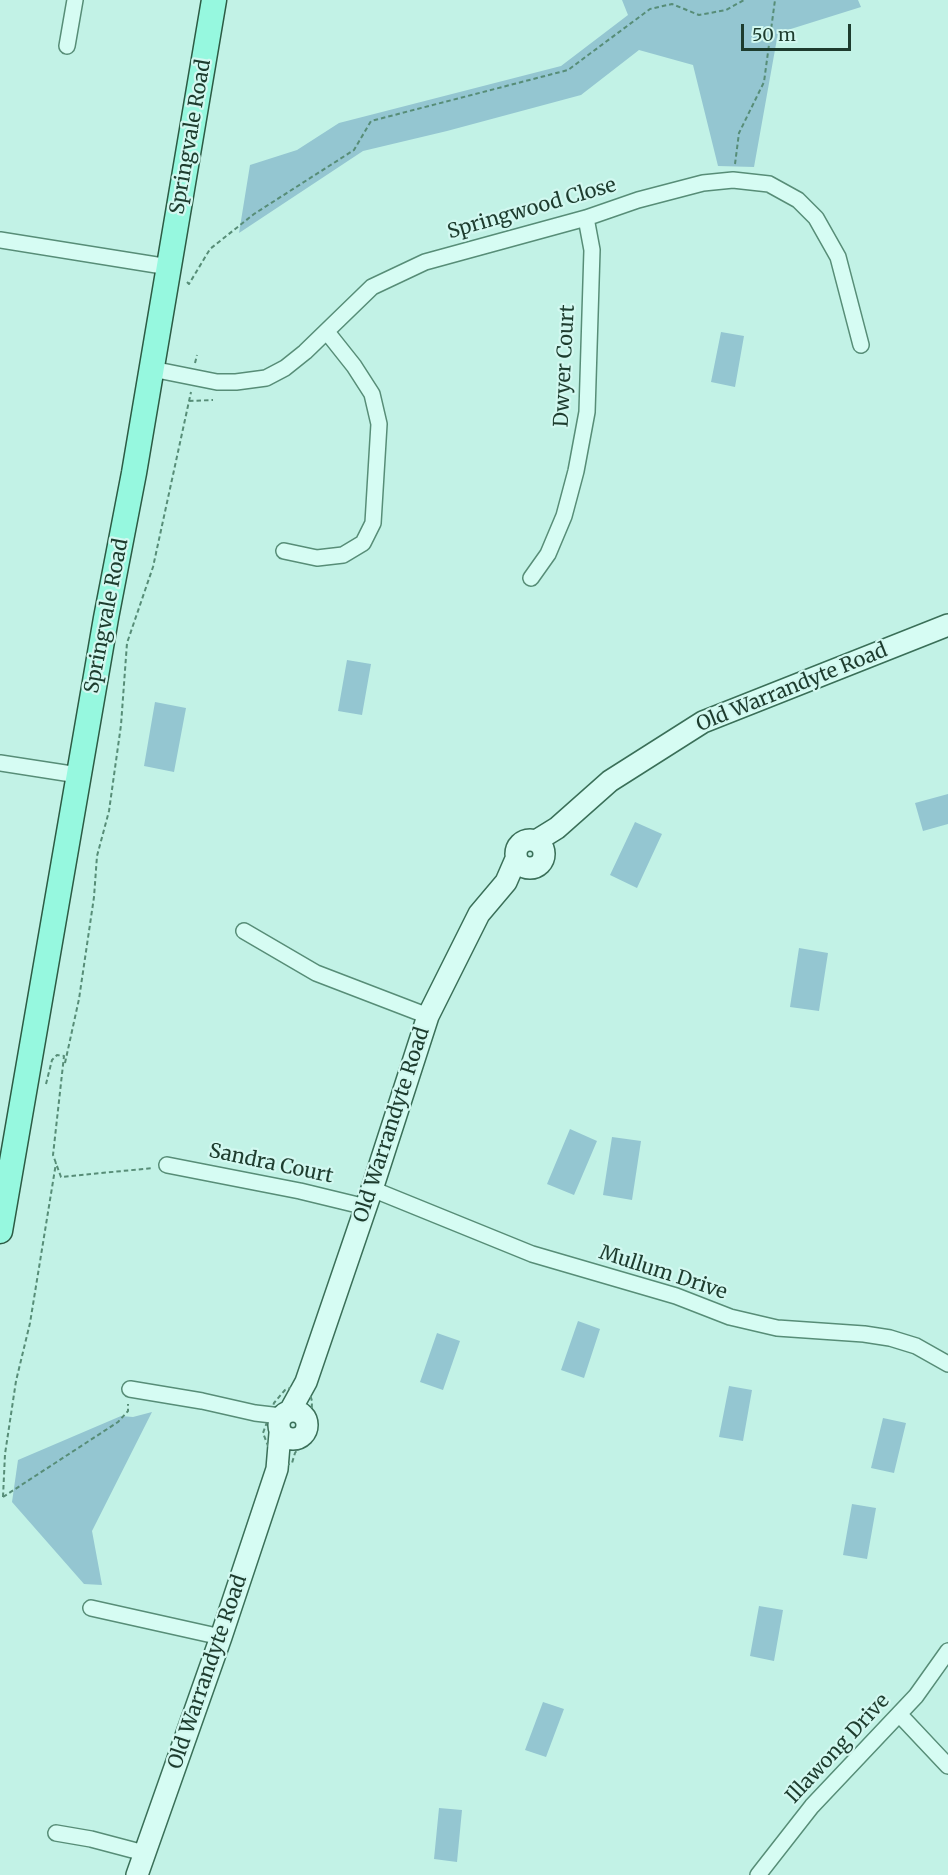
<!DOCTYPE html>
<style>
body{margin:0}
#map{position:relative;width:948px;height:1875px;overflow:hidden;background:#c2f2e6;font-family:Merriweather,serif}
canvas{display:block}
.scale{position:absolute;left:741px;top:24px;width:110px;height:27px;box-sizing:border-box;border:3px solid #1d3c2e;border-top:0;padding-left:8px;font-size:18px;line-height:21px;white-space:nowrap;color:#1d3c2e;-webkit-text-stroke:4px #d2f8f0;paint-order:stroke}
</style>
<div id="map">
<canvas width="948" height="1875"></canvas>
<div class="scale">50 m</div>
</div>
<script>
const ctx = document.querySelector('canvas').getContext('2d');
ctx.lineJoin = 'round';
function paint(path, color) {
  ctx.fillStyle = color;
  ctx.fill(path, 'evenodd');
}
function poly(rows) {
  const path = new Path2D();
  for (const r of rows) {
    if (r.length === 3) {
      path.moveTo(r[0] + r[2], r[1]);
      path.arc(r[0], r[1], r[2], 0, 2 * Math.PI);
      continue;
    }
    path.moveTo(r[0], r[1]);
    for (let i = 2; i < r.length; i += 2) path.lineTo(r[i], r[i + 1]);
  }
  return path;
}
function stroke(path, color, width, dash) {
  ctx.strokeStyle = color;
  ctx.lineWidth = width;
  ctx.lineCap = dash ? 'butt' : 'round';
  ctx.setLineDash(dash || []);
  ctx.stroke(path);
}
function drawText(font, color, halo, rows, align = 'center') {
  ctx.font = font + ' Merriweather,serif';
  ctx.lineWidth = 4.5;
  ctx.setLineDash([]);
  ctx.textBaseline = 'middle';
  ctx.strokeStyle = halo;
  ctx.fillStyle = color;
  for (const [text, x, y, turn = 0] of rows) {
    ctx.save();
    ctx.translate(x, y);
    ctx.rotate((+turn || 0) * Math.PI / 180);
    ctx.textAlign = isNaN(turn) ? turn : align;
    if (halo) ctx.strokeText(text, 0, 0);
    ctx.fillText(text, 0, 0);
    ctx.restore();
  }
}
const green = poly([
 [622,0,858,0,861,7,778,33,754,167,718,166,693,65,639,50,581,95,447,131,363,151,239,233,250,165,297,150,339,123,561,66,628,15],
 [721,332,744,336,735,387,711,382],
 [347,660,371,664,362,715,338,711],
 [155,702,186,708,174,772,144,766],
 [948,794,948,824,923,831,915,803],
 [635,822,662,834,637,888,610,875],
 [799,948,828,953,819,1011,790,1007],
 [570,1129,597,1141,574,1195,547,1184],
 [612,1137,641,1141,632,1200,603,1195],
 [578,1321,600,1329,584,1378,561,1370],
 [437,1333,460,1341,443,1390,420,1382],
 [729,1386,752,1390,743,1441,719,1437],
 [152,1412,92,1531,102,1585,84,1584,12,1502,18,1460,121,1416,133,1417],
 [883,1418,906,1423,894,1473,871,1468],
 [852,1504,876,1508,867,1559,843,1555],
 [759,1606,783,1610,774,1661,750,1656],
 [543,1702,564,1709,546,1757,525,1750],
 [439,1808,462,1810,457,1862,434,1859]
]);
const path = poly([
 [735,164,739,133,764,82,775,0],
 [187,282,189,284,210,249,254,214,354,150,371,121,568,70,650,9,672,4,699,15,726,10,744,0],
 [195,363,197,355],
 [189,401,213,400],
 [65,1063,79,999,94,897,97,856,109,811,121,725,127,643,153,567,191,392],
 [46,1084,52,1060,57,1055,64,1056,53,1155,61,1177,153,1168],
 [306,1382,312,1401,311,1431,295,1453,292,1463,277,1469,263,1433,274,1403,285,1390,306,1382],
 [3,1497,5,1454,16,1381,30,1323,56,1163],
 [3,1497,118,1422,128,1411,128,1404]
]);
const street = poly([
 [67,46,75,0],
 [0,240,169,267],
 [152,369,217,382,236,382,266,378,285,368,305,352,372,287,425,262,586,218,638,200,703,183,733,180,769,184,798,200,816,218,838,257,861,345],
 [284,551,317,558,343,555,363,543,373,523,379,424,372,394,354,366,327,332],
 [531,578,548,554,564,516,576,471,587,412,592,250,586,218],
 [0,763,78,775],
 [244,931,316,973,428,1016],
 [167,1165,300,1191,366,1207],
 [372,1189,532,1254,676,1296,730,1317,777,1328,864,1334,890,1338,916,1346,948,1364],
 [130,1389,202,1401,255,1413,281,1416],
 [91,1608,221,1637],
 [899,1714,948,1766],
 [56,1833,91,1839,144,1853],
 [758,1875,812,1806,916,1696,948,1651]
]);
const secondary = poly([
 [530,854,14],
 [536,841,557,828,610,781,703,722,948,625],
 [293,1425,14],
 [290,1411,306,1382,372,1189,428,1016,479,914,506,882,516,859],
 [137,1875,221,1637,277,1469,280,1433]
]);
const primary = poly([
 [0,1231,106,618,134,473,214,0]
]);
const streetNames = [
 ["Springvale Road",191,137,-80],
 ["Springwood Close",532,209,-16],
 ["Dwyer Court",565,366,-87],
 ["Springvale Road",107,616,-79],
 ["Old Warrandyte Road",792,688,-22],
 ["Old Warrandyte Road",392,1125,-72],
 ["Sandra Court",271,1164,12],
 ["Mullum Drive",663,1273,18],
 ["Old Warrandyte Road",208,1672,-71],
 ["Illawong Drive",838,1749,-47]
];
paint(green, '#94c6d1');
stroke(street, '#578d77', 18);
stroke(secondary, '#3a6f58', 24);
stroke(primary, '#2c5b44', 27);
stroke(path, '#578d77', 2, [4.5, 3]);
stroke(street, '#d6fcf3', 15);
stroke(secondary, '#d6fcf3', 21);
stroke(primary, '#96f8df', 24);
drawText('20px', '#1d3c2e', '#d2f8f0', streetNames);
</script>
